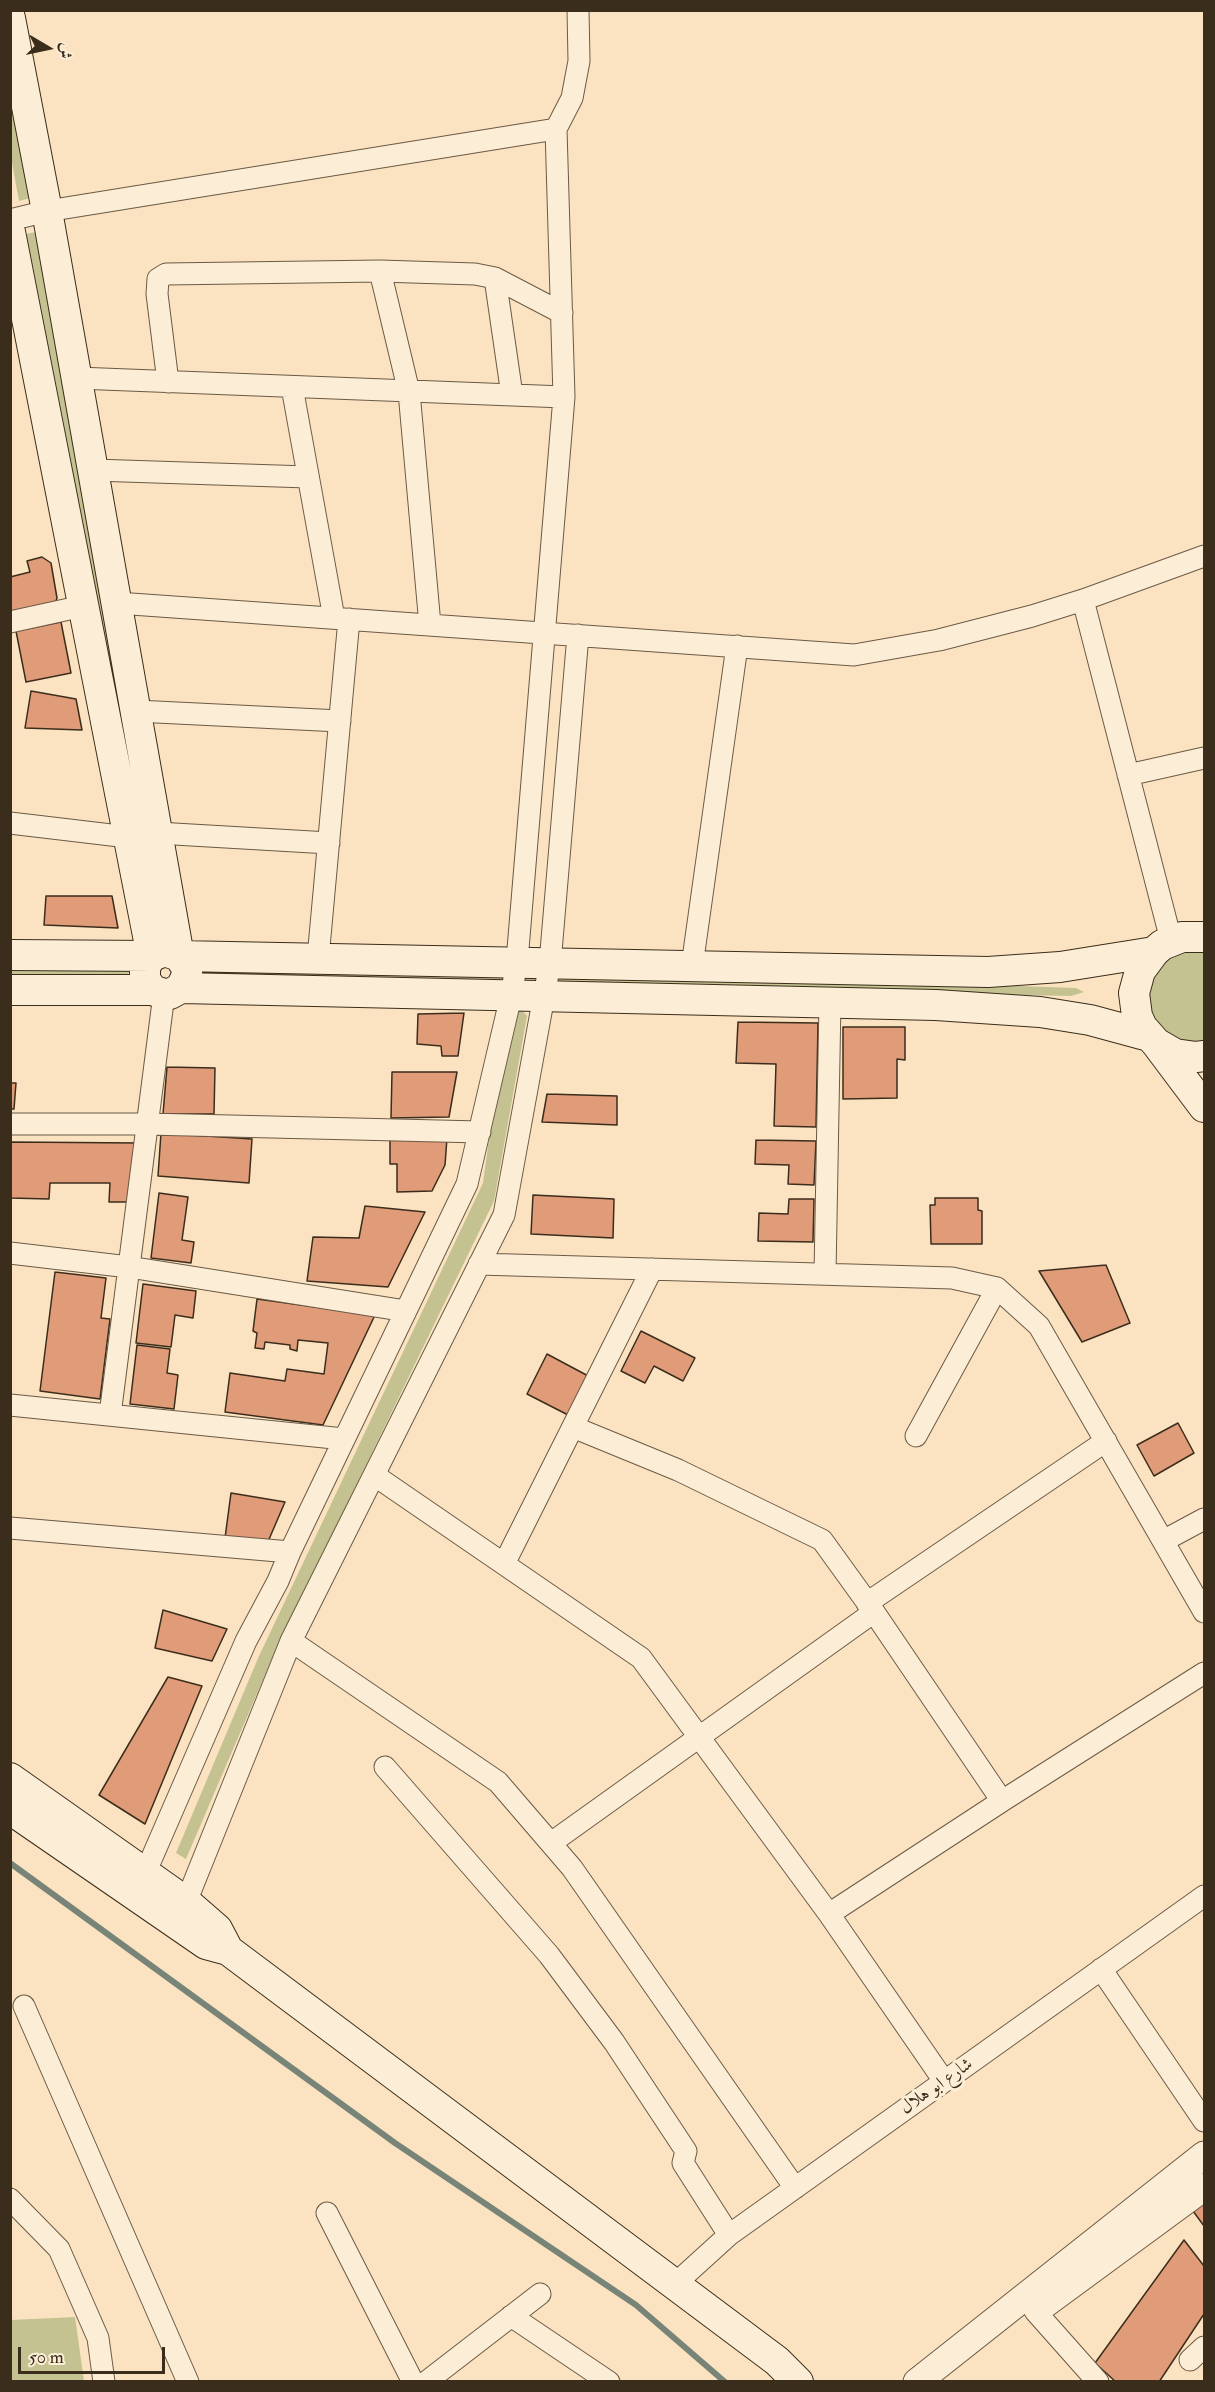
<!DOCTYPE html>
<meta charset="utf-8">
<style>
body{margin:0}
#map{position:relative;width:1215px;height:2392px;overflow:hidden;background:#fbe3c1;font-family:"IM FELL Double Pica",Amiri,serif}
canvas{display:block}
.frame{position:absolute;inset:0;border:12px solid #3b2d1c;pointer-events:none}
.north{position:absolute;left:18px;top:18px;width:60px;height:60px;-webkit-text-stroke:4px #fcedd7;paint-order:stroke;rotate:99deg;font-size:16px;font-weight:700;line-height:24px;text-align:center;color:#3b2d1c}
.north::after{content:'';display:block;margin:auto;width:21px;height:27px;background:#3b2d1c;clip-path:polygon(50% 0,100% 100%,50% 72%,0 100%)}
.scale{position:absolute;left:18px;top:2347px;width:147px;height:27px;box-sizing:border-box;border:3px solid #3b2d1c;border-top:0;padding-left:8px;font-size:18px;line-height:21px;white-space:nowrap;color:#3b2d1c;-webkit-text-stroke:4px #fcedd7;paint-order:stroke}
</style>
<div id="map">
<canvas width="1215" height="2392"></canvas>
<div class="frame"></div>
<div class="north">ش</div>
<div class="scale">50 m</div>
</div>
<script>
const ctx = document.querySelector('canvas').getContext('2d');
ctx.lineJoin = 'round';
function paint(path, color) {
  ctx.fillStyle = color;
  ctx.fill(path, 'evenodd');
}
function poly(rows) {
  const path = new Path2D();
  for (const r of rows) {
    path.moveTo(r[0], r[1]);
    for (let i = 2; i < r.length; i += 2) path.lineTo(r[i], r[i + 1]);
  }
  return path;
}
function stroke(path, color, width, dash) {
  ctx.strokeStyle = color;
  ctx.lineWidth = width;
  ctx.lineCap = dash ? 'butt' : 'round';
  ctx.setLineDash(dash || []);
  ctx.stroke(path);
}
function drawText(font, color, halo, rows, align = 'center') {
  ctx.font = font + ' "IM FELL Double Pica",Amiri,serif';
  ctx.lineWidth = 6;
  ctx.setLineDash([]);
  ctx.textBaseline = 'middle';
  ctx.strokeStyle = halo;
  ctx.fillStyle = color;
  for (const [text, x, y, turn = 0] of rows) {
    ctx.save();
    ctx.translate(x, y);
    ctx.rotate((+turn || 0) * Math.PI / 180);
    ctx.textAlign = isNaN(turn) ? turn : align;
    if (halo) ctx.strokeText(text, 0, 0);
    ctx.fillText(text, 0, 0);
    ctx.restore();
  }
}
const green = poly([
 [10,94,30,198,19,201,11,157],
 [36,232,162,904,149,904,26,234],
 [1204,945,1204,1045,1171,1040,1148,1016,1146,984,1162,956],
 [10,965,135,969,127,974,11,975],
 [203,969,961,984,1076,988,1084,992,1071,996,203,978],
 [521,1009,527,1016,494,1201,271,1661,186,1859,176,1853,259,1656,483,1183,506,1013],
 [75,2317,84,2381,11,2381,11,2320]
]);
const stream = poly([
 [10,1863,395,2143,636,2305,725,2382]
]);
const building = poly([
 [42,557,51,563,57,598,55,604,10,613,10,577,30,572,27,561,42,557],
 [61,622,71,673,26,682,16,631,61,622],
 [31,691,76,699,82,730,25,728,31,691],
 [46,896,112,896,118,928,44,925,46,896],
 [464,1013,458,1056,442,1056,441,1046,417,1044,418,1014,464,1013],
 [738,1022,818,1023,816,1127,774,1126,776,1064,736,1063,738,1022],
 [843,1027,905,1027,905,1060,897,1059,897,1098,843,1099,843,1027],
 [167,1067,215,1068,214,1114,163,1114,167,1067],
 [392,1072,457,1072,449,1117,391,1118,392,1072],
 [10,1083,16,1083,14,1109,10,1109,10,1083],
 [547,1094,617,1096,617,1125,542,1122,547,1094],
 [161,1133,252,1139,249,1183,158,1176,161,1133],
 [447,1138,445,1165,432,1191,397,1192,397,1164,390,1164,390,1139,447,1138],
 [756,1140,816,1141,814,1185,788,1184,789,1165,755,1164,756,1140],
 [10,1142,140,1143,133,1202,109,1202,110,1183,50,1183,49,1199,10,1198,10,1142],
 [159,1193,188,1197,182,1240,194,1242,191,1263,151,1258,159,1193],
 [533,1195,614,1199,613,1238,531,1234,533,1195],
 [935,1198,978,1198,978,1210,982,1211,982,1244,931,1244,930,1205,935,1205,935,1198],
 [789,1199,814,1199,813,1242,758,1241,759,1213,788,1214,789,1199],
 [365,1206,425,1212,388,1287,307,1281,313,1237,359,1238,365,1206],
 [1106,1265,1130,1323,1082,1342,1039,1271,1106,1265],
 [55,1272,106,1278,101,1318,110,1319,100,1399,40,1391,55,1272],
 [143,1284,196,1291,193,1318,175,1315,171,1347,136,1343,143,1284],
 [257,1299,375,1315,323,1425,225,1412,230,1373,285,1381,287,1369,324,1374,328,1343,298,1340,297,1351,290,1349,290,1345,265,1342,264,1349,255,1348,257,1333,253,1331,257,1299],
 [641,1331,695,1358,683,1381,654,1366,645,1383,621,1371,641,1331],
 [137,1345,170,1349,167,1373,178,1375,174,1409,130,1404,137,1345],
 [547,1354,592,1378,572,1417,527,1394,547,1354],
 [1178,1423,1194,1453,1154,1476,1137,1445,1178,1423],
 [231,1493,285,1502,267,1544,225,1538,231,1493],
 [163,1610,227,1629,212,1661,155,1648,163,1610],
 [168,1677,202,1686,145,1824,99,1795,168,1677],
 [1204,2202,1204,2226,1193,2211,1204,2202],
 [1184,2240,1204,2266,1204,2314,1159,2382,1116,2382,1095,2363,1184,2240]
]);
const minor = poly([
 [10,220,47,211,556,129],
 [380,271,409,392,430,625],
 [495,278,512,395],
 [77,378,564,397,517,961,511,996,467,1184,290,1552,278,1581,246,1641,140,1885],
 [168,382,157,294,158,279,166,274,380,271,475,274,495,278,562,313],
 [292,387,334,618],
 [564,397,556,129,572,98,579,61,578,10],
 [93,470,308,477],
 [1083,600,1171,940],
 [117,603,854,655,939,640,1032,616,1083,600,1204,556],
 [10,622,83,606],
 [136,711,340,721],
 [1128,775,1204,758],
 [10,823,128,837],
 [157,833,329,843],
 [318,958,349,619],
 [692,966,737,646],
 [10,1124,147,1124,480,1132],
 [10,1253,129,1267,406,1311],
 [479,1264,952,1278,997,1288,1039,1326,1204,1612],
 [825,1274,830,1002],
 [10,1405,344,1439],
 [110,1415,164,994],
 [573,1427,678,1470,822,1540,874,1612,1002,1801,829,1914],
 [916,1436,997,1288],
 [374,1475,641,1658,829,1914,944,2081],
 [10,1528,290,1552],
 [1163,1541,1204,1519],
 [504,1564,652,1269],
 [867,1603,1106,1441],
 [291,1641,498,1782,572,1868,795,2188],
 [385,1767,549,1955,614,2042,686,2151,683,2163,729,2235],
 [1002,1801,1204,1673],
 [551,1843,874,1612],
 [180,1912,186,1902,291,1641,504,1215,550,963,578,635],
 [1101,1969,1204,2121],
 [24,2006,188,2382],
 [10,2199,59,2249,98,2338,104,2382],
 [327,2213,413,2382],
 [675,2284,729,2235,1204,1896],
 [1035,2311,1098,2382],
 [511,2316,609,2382],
 [1190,2360,1204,2347],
 [426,2382,540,2294]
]);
const tertiary = poly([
 [1042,2306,1204,2187],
 [917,2382,1204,2155]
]);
const secondary = poly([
 [10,18,47,211,179,956,988,972,1060,967,1154,952],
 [10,232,152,956,145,966,145,979,152,990,164,994,170,994,181,988,187,975,187,968,179,956,165,951,152,956,10,955],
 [1204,937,1182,937,1162,945,1154,952,1140,971,1134,993,1137,1016,1142,1027,1156,1043,1175,1054,1196,1057,1204,1056],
 [181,988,936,1005,1040,1012,1090,1020,1149,1036],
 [10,990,152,990],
 [1156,1043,1204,1107],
 [10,1778,186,1902,217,1929,228,1950],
 [10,1809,206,1944,228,1950,777,2361,798,2382]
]);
const streetNames = [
 ["شارع ابو هلال",937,2087,-35]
];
paint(green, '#c3c290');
stroke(stream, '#778477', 6);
paint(building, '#e09b79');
stroke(building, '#3b2d1c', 1.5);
stroke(minor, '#6b5a45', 23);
stroke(tertiary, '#6b5a45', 29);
stroke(secondary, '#3b2d1c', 32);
stroke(minor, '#fcedd7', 21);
stroke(tertiary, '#fcedd7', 27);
stroke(secondary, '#fcedd7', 30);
drawText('18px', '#3b2d1c', '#fcedd7', streetNames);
</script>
